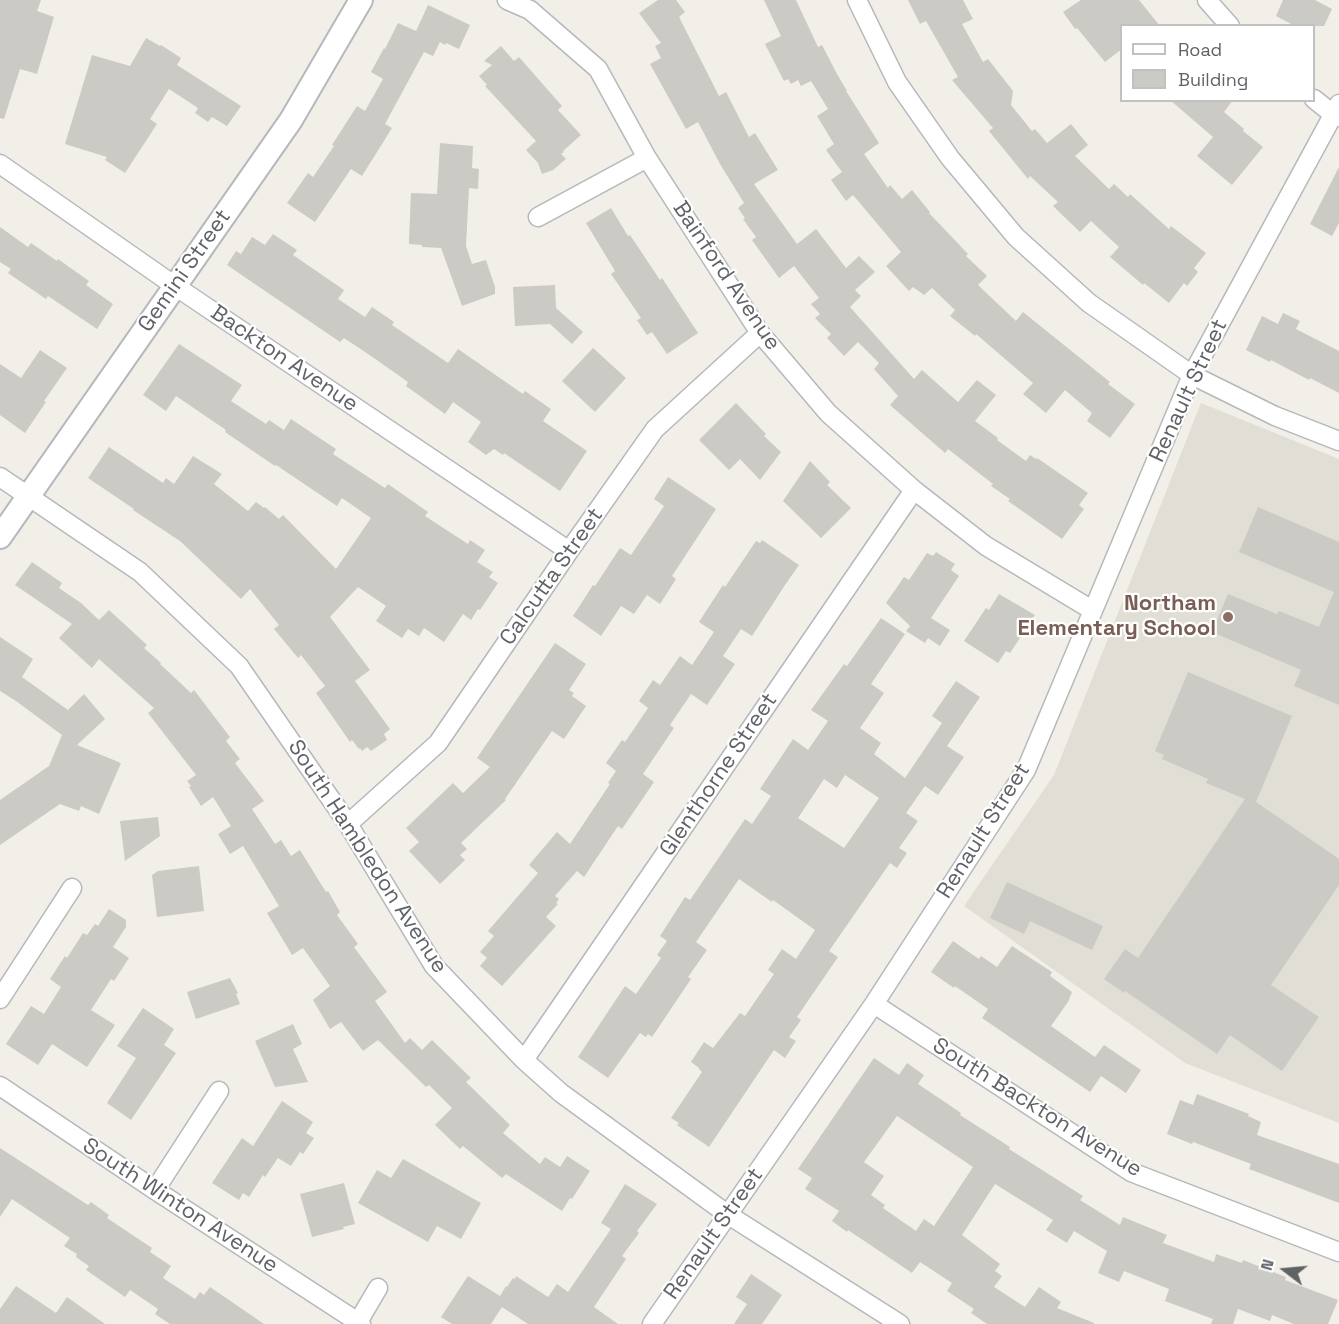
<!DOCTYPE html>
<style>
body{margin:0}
#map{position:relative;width:1339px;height:1324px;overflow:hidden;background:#f1efe8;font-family:"Space Grotesk",sans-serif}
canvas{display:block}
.legend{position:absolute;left:1120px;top:24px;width:195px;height:78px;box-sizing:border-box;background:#fff;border:2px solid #bfc1c3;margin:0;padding:8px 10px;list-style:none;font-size:18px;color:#5f6368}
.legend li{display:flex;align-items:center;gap:12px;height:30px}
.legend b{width:30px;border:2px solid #bfc1c3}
.north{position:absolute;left:1255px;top:1240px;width:60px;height:60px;-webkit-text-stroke:4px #fff;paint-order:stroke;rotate:286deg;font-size:16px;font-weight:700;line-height:24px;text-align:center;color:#5f6368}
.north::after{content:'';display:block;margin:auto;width:21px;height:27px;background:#5f6368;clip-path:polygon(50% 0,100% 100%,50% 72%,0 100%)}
</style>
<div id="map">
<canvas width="1339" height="1324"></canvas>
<ul class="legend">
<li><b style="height:8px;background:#fff"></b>Road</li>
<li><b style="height:16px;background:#cccac5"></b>Building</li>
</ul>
<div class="north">N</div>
</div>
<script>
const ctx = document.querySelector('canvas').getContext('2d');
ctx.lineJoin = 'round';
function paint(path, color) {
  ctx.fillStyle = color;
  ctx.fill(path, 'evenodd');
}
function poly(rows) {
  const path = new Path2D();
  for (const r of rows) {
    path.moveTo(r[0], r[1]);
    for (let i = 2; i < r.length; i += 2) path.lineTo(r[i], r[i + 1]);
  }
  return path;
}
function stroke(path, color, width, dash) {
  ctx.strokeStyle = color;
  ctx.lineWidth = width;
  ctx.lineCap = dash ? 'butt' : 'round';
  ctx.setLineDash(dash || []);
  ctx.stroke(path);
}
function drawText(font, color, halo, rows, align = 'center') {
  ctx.font = font + ' "Space Grotesk",sans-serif';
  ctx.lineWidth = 4.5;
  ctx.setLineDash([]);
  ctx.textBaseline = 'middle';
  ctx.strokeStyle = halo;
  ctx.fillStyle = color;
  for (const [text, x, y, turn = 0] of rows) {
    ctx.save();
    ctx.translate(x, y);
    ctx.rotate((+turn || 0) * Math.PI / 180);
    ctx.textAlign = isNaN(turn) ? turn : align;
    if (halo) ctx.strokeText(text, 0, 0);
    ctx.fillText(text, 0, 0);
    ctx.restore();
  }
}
const education = poly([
 [1201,403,1339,459,1339,1123,1185,1063,964,906,1054,775]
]);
const building = poly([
 [0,0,41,0,37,11,54,17,37,74,20,69,4,119,0,118],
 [658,0,676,0,685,12,679,17,719,96,726,92,749,137,755,133,778,170,754,184,797,244,816,229,846,268,859,256,875,272,855,290,861,296,850,307,914,379,922,370,958,402,977,380,996,395,975,421,998,438,997,440,1026,461,1030,455,1036,459,1037,458,1088,493,1079,505,1084,509,1062,539,1008,501,1010,499,991,486,993,484,948,449,945,453,890,405,898,396,874,369,879,363,858,342,844,356,827,338,831,334,815,318,820,314,811,304,819,298,794,266,779,278,752,240,756,237,743,219,745,218,738,208,744,203,720,164,698,122,686,129,650,64,661,58,655,46,661,43,639,13],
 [764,0,796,0,818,47,822,45,837,74,847,91,846,91,879,143,864,154,888,188,890,185,902,199,912,190,930,212,929,213,968,254,966,256,987,276,978,285,1016,321,1023,312,1110,382,1108,384,1135,404,1110,438,1087,421,1092,413,1065,390,1046,413,1023,394,1033,383,976,334,975,336,950,316,955,310,932,288,924,295,913,287,909,291,886,266,901,252,853,195,846,201,831,180,842,172,826,150,834,144,817,116,828,109,811,81,801,86,798,80,791,84,788,79,784,81,765,44,781,36],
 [908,0,963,0,973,19,962,24,983,62,988,59,1013,91,1011,105,1032,131,1035,129,1047,143,1071,124,1088,145,1075,156,1109,189,1114,184,1128,197,1130,194,1169,229,1171,226,1206,253,1194,268,1198,272,1187,286,1184,283,1169,303,1144,283,1143,285,1110,257,1119,247,1091,221,1080,232,1053,206,1058,202,1030,176,1028,179,989,131,993,128,952,80,958,77,926,21,920,24],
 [1081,0,1139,0,1160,26,1122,26,1122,49,1105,62,1077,28,1075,29,1063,12],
 [1283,0,1315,0,1332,9,1324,26,1295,26,1276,16],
 [428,5,470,25,459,49,446,43,445,45,440,42,433,56,424,52,385,124,392,128,362,176,351,169,315,222,287,203,308,173,313,177,334,146,332,145,357,106,365,111,383,79,371,72,384,48,385,49,398,23,416,31],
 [146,38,160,46,161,45,181,58,177,65,241,106,227,126,212,117,208,122,195,113,198,108,169,89,150,119,157,124,125,173,105,160,107,157,65,144,92,55,130,66],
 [501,46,514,61,519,57,562,106,558,110,581,135,563,151,564,152,561,154,566,159,553,170,542,174,538,163,526,150,536,141,485,86,487,85,479,76,492,65,484,61],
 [1170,100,1233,100,1224,112,1244,129,1243,131,1263,147,1232,185,1197,156,1213,137],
 [440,143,473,146,472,168,479,169,478,189,469,188,466,246,472,264,486,260,495,287,495,294,462,306,441,248,422,247,422,245,409,244,409,239,411,193,437,194],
 [1339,167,1339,223,1332,236,1310,224],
 [611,208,628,236,630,235,660,280,662,278,698,333,667,354,652,332,647,335,637,320,641,318,611,274,615,271,586,223],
 [0,227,28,247,31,243,57,261,58,259,89,281,86,285,113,304,97,329,48,296,46,299,8,273,11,269,0,262],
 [273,234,297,250,293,255,344,290,338,299,365,317,372,307,394,322,392,325,448,363,458,349,523,394,525,391,551,409,543,421,587,451,560,491,504,453,503,455,494,449,486,455,468,442,481,422,453,402,445,414,406,386,408,382,371,356,344,338,340,342,227,265,236,251,241,254,252,237,265,245],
 [555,285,556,308,583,332,572,344,550,324,515,326,513,287],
 [1283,313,1300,321,1296,329,1339,351,1339,393,1310,378,1309,380,1271,360,1270,362,1246,350,1262,316,1278,324],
 [179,344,242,385,231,401,266,424,269,420,284,430,291,419,336,449,333,454,385,488,388,484,428,512,425,516,468,544,470,540,485,550,477,562,493,572,489,577,498,583,480,610,478,609,471,620,463,614,444,642,424,628,419,636,408,629,402,638,376,621,386,606,358,587,330,617,370,670,355,681,390,729,384,734,387,740,371,751,367,747,362,751,360,748,359,749,352,740,350,742,316,693,325,686,301,655,298,658,274,629,279,625,250,589,241,599,180,541,133,510,134,509,88,478,109,447,163,483,166,478,174,484,193,456,222,474,214,484,248,511,256,502,264,508,265,507,279,519,283,515,336,569,371,518,342,498,337,506,276,465,275,466,225,432,226,430,176,396,166,411,143,395],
 [593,348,626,378,595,412,562,381],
 [40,350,67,368,44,401,46,402,25,433,0,415,0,364,21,378],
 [736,403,766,434,764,436,781,452,760,480,740,459,729,470,699,440],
 [810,461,830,482,827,485,851,508,821,538,783,501],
 [668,477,716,509,672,576,676,579,660,604,647,595,634,614,621,606,601,636,573,616,593,585,595,586,620,548,631,555,664,506,654,499],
 [1258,507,1339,542,1339,705,1294,686,1301,670,1212,632,1228,594,1277,614,1279,611,1319,627,1334,592,1239,552],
 [762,540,799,565,785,585,752,636,741,629,723,656,735,664,707,705,691,694,670,725,674,728,643,774,654,782,622,829,618,826,584,877,577,871,555,896,559,899,556,903,558,904,546,917,556,926,502,986,480,966,487,958,480,952,494,936,488,931,538,873,529,865,557,832,570,844,610,784,608,783,616,771,606,763,622,740,625,742,648,708,639,701,653,680,660,685,680,656,692,665,714,632,699,622,723,585,725,587,756,541,760,543],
 [936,552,955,564,951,570,959,576,931,618,950,630,940,646,928,638,925,643,906,631,910,626,886,603,904,577,909,580,927,553,933,556],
 [32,562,62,583,59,588,81,603,99,620,109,610,147,645,144,648,161,663,160,664,191,693,194,690,230,737,226,741,240,759,235,763,264,801,252,809,275,844,281,840,291,856,300,850,326,892,328,891,340,912,337,915,358,944,354,947,387,992,375,1001,405,1043,410,1038,422,1050,432,1040,471,1078,466,1082,510,1125,503,1133,540,1164,545,1157,560,1167,567,1156,590,1171,572,1199,570,1198,562,1211,506,1174,502,1178,463,1146,460,1149,435,1125,452,1108,429,1085,426,1087,378,1040,363,1051,341,1022,330,1029,313,1000,330,986,303,948,292,955,267,913,279,906,243,846,230,854,218,834,231,826,213,797,201,806,189,787,191,786,187,781,196,775,148,713,154,708,99,659,92,668,59,638,72,624,15,585],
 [999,594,1035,615,1010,653,1006,651,998,663,964,641,986,608,989,610],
 [881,618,905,634,871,684,884,693,860,728,881,743,874,754,905,778,942,723,932,716,956,681,980,697,947,746,964,757,938,795,925,786,906,813,918,821,899,848,907,853,897,868,890,863,829,951,838,957,797,1017,801,1020,789,1037,796,1041,785,1058,774,1050,709,1147,677,1125,679,1123,671,1118,702,1072,699,1069,699,1068,691,1062,704,1042,713,1048,740,1013,745,1016,774,974,768,970,782,949,796,959,815,930,773,900,772,902,739,879,696,942,707,950,688,977,691,979,652,1037,648,1034,646,1037,640,1033,608,1078,578,1057,625,986,636,994,661,958,657,955,667,941,660,936,685,897,690,900,745,819,752,824,771,796,760,789,793,739,808,750,828,721,811,710,844,664,847,666],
 [845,775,879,798,844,848,798,818,824,779,837,788],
 [0,637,33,659,22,677,68,710,84,694,105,719,77,745,121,763,99,814,81,806,79,811,60,804,0,845,0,800,49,766,62,735,16,701,0,691],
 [555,643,586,664,569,690,574,693,572,696,586,706,564,739,552,731,505,799,506,800,461,843,467,849,460,855,465,860,440,884,409,851,419,842,406,828,453,783,463,793,490,767,477,758],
 [1188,672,1292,716,1256,802,1339,859,1339,885,1271,985,1319,1017,1282,1071,1230,1035,1217,1054,1125,991,1124,993,1104,979,1125,949,1138,958,1245,799,1206,783,1208,779,1162,759,1164,755,1155,751],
 [158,817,160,836,125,861,120,821],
 [199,866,204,911,157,917,152,875,158,871],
 [1007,882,1103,926,1092,950,1030,921,1024,934,990,918],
 [109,909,126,920,126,927,113,947,129,958,114,981,111,979,91,1010,115,1025,87,1067,52,1044,38,1065,6,1044,31,1006,44,1014,61,987,50,979,65,956,67,958,83,933,87,935,95,924,98,926],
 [953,941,979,959,981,956,997,967,1012,946,1052,972,1050,976,1072,992,1068,1002,1051,1026,1095,1057,1104,1045,1141,1070,1126,1093,1101,1076,1090,1092,982,1018,988,1009,955,986,954,988,931,972],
 [230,978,238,993,236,994,240,1004,196,1019,187,992],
 [143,1008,174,1029,164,1045,176,1053,131,1120,107,1103,136,1058,117,1046],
 [293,1024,302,1044,293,1049,308,1082,275,1087,255,1041],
 [874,1058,899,1075,907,1063,924,1075,918,1084,961,1113,960,1115,1010,1147,1009,1149,1083,1196,1080,1200,1120,1225,1123,1217,1167,1235,1163,1243,1214,1262,1216,1254,1242,1263,1243,1260,1286,1277,1285,1280,1338,1300,1328,1324,1294,1324,1272,1315,1270,1321,1238,1309,1233,1324,1211,1324,1213,1319,1165,1301,1169,1289,1124,1271,1119,1282,1098,1273,1107,1251,1074,1231,1067,1243,1046,1230,1053,1220,995,1184,962,1235,1000,1264,995,1271,1002,1276,994,1287,1025,1307,1039,1287,1061,1302,1057,1308,1094,1323,1094,1324,987,1324,971,1313,974,1309,947,1291,952,1283,920,1262,912,1273,848,1230,847,1232,832,1221,839,1211,805,1189,812,1178,798,1169],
 [897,1116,973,1167,934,1226,924,1219,916,1231,883,1208,885,1205,871,1195,884,1176,864,1162],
 [1197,1094,1249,1114,1248,1116,1261,1122,1257,1135,1339,1164,1339,1203,1249,1169,1251,1164,1193,1142,1192,1144,1167,1134,1180,1100,1193,1105],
 [282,1101,313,1122,306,1133,314,1138,303,1154,300,1152,291,1166,278,1158,265,1177,263,1175,249,1197,243,1193,239,1200,212,1183,242,1138,253,1146],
 [0,1148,88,1205,91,1202,109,1215,107,1218,152,1248,150,1252,171,1266,163,1278,195,1299,200,1292,204,1295,210,1287,264,1324,170,1324,155,1314,158,1309,130,1290,125,1297,86,1270,89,1266,76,1257,77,1254,64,1246,70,1238,12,1199,0,1217],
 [403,1159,481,1203,461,1239,437,1226,428,1242,358,1203,377,1170,391,1178],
 [344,1183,355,1224,343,1227,344,1229,312,1237,300,1194],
 [625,1184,657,1204,637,1231,639,1233,622,1256,626,1259,594,1307,618,1324,528,1324,502,1307,491,1324,452,1324,441,1317,468,1276,500,1296,506,1286,507,1287,513,1278,515,1279,516,1276,548,1297,557,1284,568,1292,611,1229,601,1223],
 [751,1274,782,1295,762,1324,734,1324,747,1304,736,1297],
 [16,1286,56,1313,67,1297,105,1324,0,1324,0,1309]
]);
const minor = poly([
 [507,0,530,10,598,69,647,158,760,333,828,413,914,490,986,546,1092,610],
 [857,0,897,82,950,158,1016,237,1089,303,1192,375,1275,416,1339,441],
 [1207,0,1230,26],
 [1314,99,1334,115,1339,117],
 [0,164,175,286,569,551],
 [538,217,647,158],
 [0,477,140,572,239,666,348,824,434,966,524,1060,561,1093,727,1214,900,1324],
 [348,824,438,743,569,551,655,429,760,333],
 [0,999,72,888],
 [874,1004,1131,1172,1339,1252],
 [524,1060,914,490],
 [0,1086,155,1190,361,1324],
 [155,1190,219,1091],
 [358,1322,378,1288],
 [652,1324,874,1004,1026,770,1192,375,1339,104]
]);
const tertiary = poly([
 [0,537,291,120,361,0]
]);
const markers = [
 [1228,617,6,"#8d6e63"]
];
const streetNames = [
 ["Gemini Street",185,271,-55],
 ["Bainford Avenue",726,276,56],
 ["Backton Avenue",284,359,34],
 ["Renault Street",1189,391,-65],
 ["Calcutta Street",552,577,-55],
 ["Glenthorne Street",719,775,-56],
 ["Renault Street",984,831,-58],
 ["South Hambledon Avenue",367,857,57],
 ["South Backton Avenue",1037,1108,32],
 ["South Winton Avenue",180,1206,33],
 ["Renault Street",714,1234,-55]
];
const educationNames = [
 ["Northam",1216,604],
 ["Elementary School",1216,629]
];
paint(education, '#e1ded6');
paint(building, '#cccac5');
stroke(minor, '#b5b8bc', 21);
stroke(tertiary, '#b5b8bc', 26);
stroke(minor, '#fff', 18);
stroke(tertiary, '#fff', 22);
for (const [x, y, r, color] of markers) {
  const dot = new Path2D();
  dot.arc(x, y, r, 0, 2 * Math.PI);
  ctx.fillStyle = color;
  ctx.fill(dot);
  stroke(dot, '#fff', 2);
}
drawText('22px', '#5f6368', '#fff', streetNames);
drawText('bold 22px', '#785e54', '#fff', educationNames, 'right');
</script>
